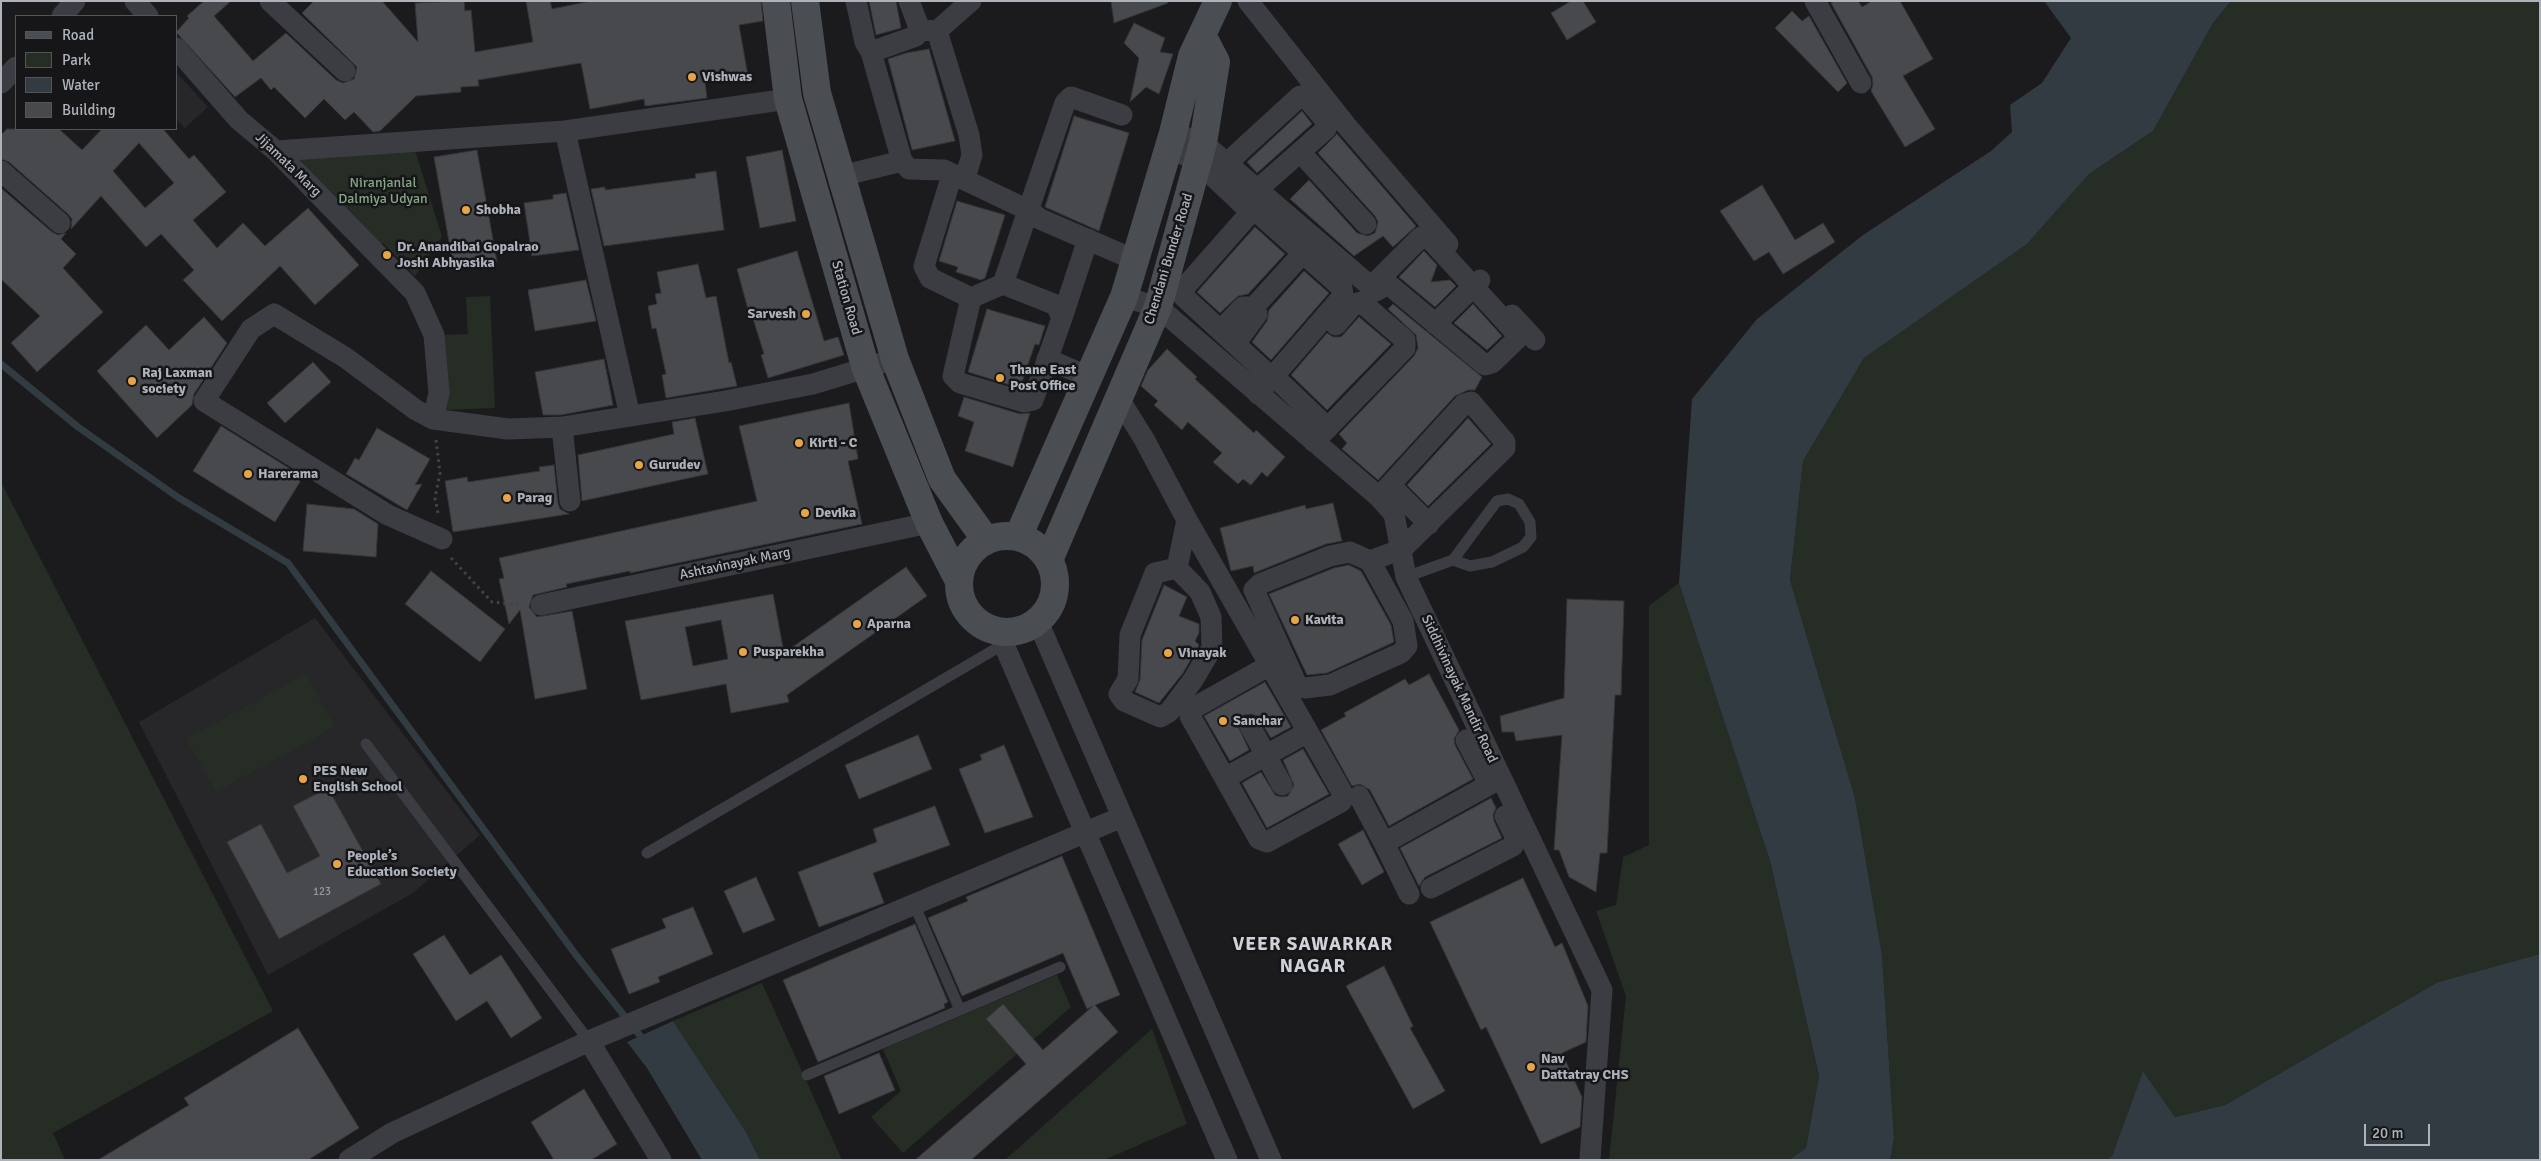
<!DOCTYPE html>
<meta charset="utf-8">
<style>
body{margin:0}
#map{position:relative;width:2541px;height:1161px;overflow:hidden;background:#1b1b1d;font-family:Signika,sans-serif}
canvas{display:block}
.frame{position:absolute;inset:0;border:2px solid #aeb3bb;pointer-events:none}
.legend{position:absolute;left:15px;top:15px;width:162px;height:115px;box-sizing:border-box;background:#161618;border:1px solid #535559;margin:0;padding:6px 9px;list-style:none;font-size:15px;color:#aeb3bb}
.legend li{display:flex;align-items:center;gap:10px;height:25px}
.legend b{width:25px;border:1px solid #535559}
.scale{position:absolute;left:2364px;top:1124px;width:66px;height:22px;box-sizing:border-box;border:2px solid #aeb3bb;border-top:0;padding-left:6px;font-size:15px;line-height:18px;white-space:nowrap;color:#aeb3bb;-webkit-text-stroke:4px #161618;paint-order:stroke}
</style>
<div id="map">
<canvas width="2541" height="1161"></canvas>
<div class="frame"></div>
<ul class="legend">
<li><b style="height:6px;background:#4a4d52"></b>Road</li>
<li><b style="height:14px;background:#252d25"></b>Park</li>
<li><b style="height:14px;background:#313b41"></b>Water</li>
<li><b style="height:14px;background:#48494d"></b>Building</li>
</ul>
<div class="scale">20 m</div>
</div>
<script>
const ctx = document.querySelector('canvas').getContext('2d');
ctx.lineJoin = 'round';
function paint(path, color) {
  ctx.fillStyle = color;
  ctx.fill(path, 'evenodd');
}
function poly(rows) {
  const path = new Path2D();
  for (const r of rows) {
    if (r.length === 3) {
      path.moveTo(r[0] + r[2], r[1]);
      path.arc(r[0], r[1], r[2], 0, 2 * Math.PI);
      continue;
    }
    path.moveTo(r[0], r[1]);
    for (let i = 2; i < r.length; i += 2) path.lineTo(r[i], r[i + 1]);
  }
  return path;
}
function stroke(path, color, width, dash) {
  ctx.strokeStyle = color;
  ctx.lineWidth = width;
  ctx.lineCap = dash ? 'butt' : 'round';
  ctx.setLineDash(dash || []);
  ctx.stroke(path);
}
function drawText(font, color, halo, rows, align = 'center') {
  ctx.font = font + ' Signika,sans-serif';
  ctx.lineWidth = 5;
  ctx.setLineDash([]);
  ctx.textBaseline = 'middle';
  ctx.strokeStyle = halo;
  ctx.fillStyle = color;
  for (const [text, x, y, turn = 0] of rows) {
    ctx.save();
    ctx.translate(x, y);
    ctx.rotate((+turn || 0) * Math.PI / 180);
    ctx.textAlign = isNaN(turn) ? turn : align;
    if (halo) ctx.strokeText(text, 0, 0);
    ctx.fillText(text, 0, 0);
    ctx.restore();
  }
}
const built = poly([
 [176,72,208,107,185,128,176,119],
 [315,618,480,835,413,893,268,975,139,722]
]);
const green = poly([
 [2231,1,2540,1,2540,954,2438,982,2225,1105,2175,1117,2143,1071,2112,1156,2107,1160,1890,1160,1894,1139,1882,955,1855,798,1790,580,1803,461,1864,358,2027,244,2089,174,2153,131,2213,23],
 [414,147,442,237,415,276,383,243,379,246,286,154],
 [490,296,495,408,446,410,443,335,468,334,466,297],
 [1,482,273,1011,53,1133,65,1160,1,1160],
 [1679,583,1770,861,1819,1076,1806,1148,1789,1160,1609,1160,1626,996,1596,911,1616,905,1623,857,1649,845,1649,606],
 [306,674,335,727,216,792,186,739],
 [1057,975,1071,1007,903,1153,871,1117,901,1091,883,1049],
 [762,983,842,1160,760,1160,746,1132,673,1021],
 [1152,1029,1187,1124,1104,1160,1005,1160]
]);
const water = poly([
 [2044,1,2231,1,2213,23,2153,131,2089,174,2027,244,1864,358,1803,461,1790,580,1855,798,1882,955,1894,1139,1890,1160,1789,1160,1806,1148,1819,1076,1770,861,1679,583,1692,399,1757,319,1863,235,1991,151,2012,132,2010,105,2042,83,2071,38],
 [2540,954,2540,1160,2107,1160,2112,1156,2143,1071,2175,1117,2225,1105,2438,982],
 [673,1021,746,1132,760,1160,702,1160,647,1068,627,1042]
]);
const stream = poly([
 [1,364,78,427,179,498,288,563,576,955,645,1042]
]);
const building = poly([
 [204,1,231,1,214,16,253,61,286,33,336,80,343,83,354,79,357,67,302,13,314,1,382,1,418,42,415,3,464,1,465,11,471,10,475,52,533,42,526,1,550,1,552,9,591,1,761,1,763,21,739,25,748,76,730,80,728,71,704,74,707,98,645,106,644,99,590,109,581,63,478,80,479,86,461,87,461,92,416,96,380,131,373,132,354,112,345,120,324,99,305,118,274,87,271,90,261,78,235,97,176,32,189,18,187,16,204,1],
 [869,1,896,1,901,28,876,35,869,1],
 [1111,1,1168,1,1168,3,1114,23,1111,1],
 [1571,1,1583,1,1596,22,1567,40,1551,13,1571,1],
 [1834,1,1858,1,1862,7,1872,1,1900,1,1933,59,1903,76,1935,129,1905,147,1871,91,1873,84,1872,77,1831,3,1834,1],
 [1792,11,1802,21,1809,16,1847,83,1838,92,1775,28,1792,11],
 [1134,23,1165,38,1160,52,1173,54,1159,94,1146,87,1130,102,1139,58,1124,43,1134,23],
 [929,49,955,141,912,150,888,59,906,53,929,49],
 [1302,111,1312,124,1257,173,1247,162,1302,111],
 [1074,116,1129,133,1099,231,1045,207,1074,116],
 [7,129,59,129,82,150,102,129,163,129,189,159,194,155,226,192,193,220,217,248,243,223,265,246,308,208,359,265,315,305,280,266,222,321,183,280,194,270,161,234,146,247,101,196,71,229,72,219,68,214,9,162,1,159,1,135,7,129],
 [139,143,174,183,145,208,113,171,139,143],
 [1337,134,1416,226,1393,247,1383,236,1354,256,1290,199,1309,180,1357,233,1368,236,1375,233,1378,222,1375,216,1318,153,1337,134],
 [477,150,497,262,454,270,434,157,477,150],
 [782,150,796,221,760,228,746,157,782,150],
 [716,171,724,230,604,246,591,189,605,187,605,190,696,178,695,174,716,171],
 [1762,185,1795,240,1823,223,1835,242,1783,274,1769,252,1754,261,1720,211,1762,185],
 [1,188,52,232,58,235,66,233,61,239,76,254,63,268,103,312,37,372,11,343,40,316,1,279,1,188],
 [566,193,579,250,532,256,524,203,553,199,553,195,566,193],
 [957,201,1005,215,985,278,981,280,956,272,958,267,939,261,957,201],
 [1255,227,1285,254,1248,294,1238,296,1220,313,1197,292,1255,227],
 [797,251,824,341,838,337,844,355,768,378,761,355,764,354,751,312,749,313,737,269,797,251],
 [1424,251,1437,265,1431,282,1450,280,1456,286,1435,307,1399,277,1424,251],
 [698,264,706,298,716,296,729,363,731,362,737,386,666,398,662,375,666,374,656,328,652,329,648,306,657,304,655,294,661,293,657,272,698,264],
 [1304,271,1329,293,1271,360,1252,342,1267,321,1269,310,1304,271],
 [586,280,596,321,535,331,528,290,586,280],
 [1393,304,1482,377,1475,390,1468,390,1455,396,1378,480,1342,449,1347,443,1339,434,1414,356,1418,348,1416,335,1388,309,1393,304],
 [1473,304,1502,336,1487,350,1454,323,1473,304],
 [987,309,1045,326,1039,345,1035,344,1020,388,968,372,987,309],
 [204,317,227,343,194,394,192,405,157,438,97,371,146,325,169,350,204,317],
 [1359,317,1391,344,1327,410,1291,375,1327,333,1333,337,1341,337,1359,317],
 [1167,349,1197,377,1195,379,1254,433,1256,430,1285,457,1267,477,1262,472,1251,485,1243,479,1238,484,1213,462,1222,453,1188,422,1182,430,1154,405,1158,401,1141,386,1148,370,1167,349],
 [604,359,613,405,561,415,543,415,535,372,604,359],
 [313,362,331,382,285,423,267,403,313,362],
 [964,397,1020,414,1030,413,1013,467,965,451,974,422,958,416,964,397],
 [849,403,858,459,848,461,862,524,630,573,630,571,566,584,567,587,533,595,529,607,537,617,572,611,587,689,535,699,520,610,509,624,499,579,504,578,499,558,757,501,739,426,849,403],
 [695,418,708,474,582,501,578,455,674,434,672,422,695,418],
 [1468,418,1491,444,1428,506,1407,485,1468,418],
 [221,426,300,475,300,482,275,522,193,471,221,426],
 [377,428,430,459,415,485,422,484,407,510,346,474,355,458,359,460,377,428],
 [554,465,558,503,560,509,569,514,453,532,445,481,467,477,468,482,540,471,539,467,554,465],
 [1333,503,1342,541,1326,544,1254,573,1253,566,1231,571,1220,528,1305,505,1306,509,1333,503],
 [307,504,354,509,378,524,376,557,303,551,307,504],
 [1349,565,1361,571,1391,625,1394,642,1327,673,1307,675,1269,594,1334,568,1349,565],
 [906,567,927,596,787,695,789,702,731,713,726,684,641,700,625,621,773,594,784,653,906,567],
 [721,620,728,659,693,666,685,627,721,620],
 [431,571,505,629,480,662,405,604,431,571],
 [1164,585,1187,597,1179,616,1199,624,1199,633,1195,641,1199,645,1183,673,1159,703,1135,692,1140,680,1142,640,1164,585],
 [1567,599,1624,601,1621,695,1615,695,1607,853,1600,853,1596,892,1569,877,1559,850,1554,850,1562,735,1516,741,1514,732,1502,732,1500,716,1564,698,1567,599],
 [1429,674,1459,730,1454,739,1455,745,1473,779,1389,826,1370,790,1360,784,1352,786,1321,730,1346,716,1344,713,1405,679,1409,685,1429,674],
 [1265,682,1291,727,1271,738,1257,716,1251,714,1244,715,1238,726,1249,750,1230,761,1204,716,1265,682],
 [918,735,932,769,859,799,845,765,918,735],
 [1004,745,1033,817,985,833,959,769,982,760,980,755,1004,745],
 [1303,749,1329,794,1267,828,1242,783,1261,772,1275,795,1281,797,1288,796,1294,785,1283,760,1303,749],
 [328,788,381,884,279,939,227,842,261,824,287,873,320,856,293,806,328,788],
 [1491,798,1496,808,1493,815,1494,821,1502,838,1425,877,1419,886,1400,848,1491,798],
 [935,806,950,845,873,873,884,903,819,927,798,872,877,842,873,829,935,806],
 [1363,830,1384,872,1362,885,1338,844,1363,830],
 [1062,856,1120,995,1095,1005,1118,1032,971,1160,915,1160,1026,1064,986,1019,1003,1004,1043,1050,1093,1006,1087,1009,1063,953,962,996,928,918,968,901,966,897,1062,856],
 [756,877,775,920,743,933,724,891,756,877],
 [1523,878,1555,947,1562,943,1588,1006,1586,1042,1562,1053,1582,1097,1580,1127,1541,1144,1486,1027,1481,1030,1430,922,1523,878],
 [693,907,713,954,658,977,660,982,629,994,611,949,666,928,662,919,693,907],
 [915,924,948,1002,944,1004,945,1008,818,1062,783,980,915,924],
 [444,935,470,975,501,955,542,1018,511,1038,487,1001,456,1021,413,954,444,935],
 [1384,966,1413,1026,1410,1028,1445,1091,1413,1109,1346,986,1384,966],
 [298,1028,359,1128,308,1160,98,1160,189,1105,184,1098,298,1028],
 [879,1053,895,1090,839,1114,824,1076,879,1053],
 [584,1089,617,1144,591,1160,554,1160,531,1122,584,1089]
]);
const path = poly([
 [436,440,440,473,435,498,438,513],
 [451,558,492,602,520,605]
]);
const lane = poly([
 [1406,577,1453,560,1497,501,1508,499,1519,504,1530,522,1531,537,1523,547,1492,562,1470,566,1453,560],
 [366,744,589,1041],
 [647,853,1004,644],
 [960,1010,1060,967],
 [807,1075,960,1010,914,904]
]);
const street = poly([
 [135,1,148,16],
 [270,1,345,71],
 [856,1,865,42,871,52],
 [909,1,920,30],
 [1248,1,1345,124,1448,244],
 [1815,1,1861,83],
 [62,16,75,1],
 [920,30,916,36,871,52,902,161,909,169,944,170,1030,211,1040,219,1135,260],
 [922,30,937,31,971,1],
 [937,31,969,135,972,155,965,178],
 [176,48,239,120,276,151,415,293,434,335,439,393,433,419],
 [1,83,16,67],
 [565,131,630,416],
 [1173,133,1203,143,1376,291,1388,284,1485,365,1492,363,1517,339,1515,332,1428,237,1421,237,1371,287],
 [1169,147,1198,162,1251,212],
 [276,151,565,131,788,99],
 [1301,153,1366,224],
 [1227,163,1300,96,1305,96,1326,121,1326,129,1258,189],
 [1,171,60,223],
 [952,175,924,266,930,278,971,298,953,376,960,383,1024,402,1033,400,1062,318,1056,305,1003,284,1065,103,1071,97,1122,115],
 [841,176,902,161],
 [1124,297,1158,307,1379,497,1394,514,1406,577,1602,990,1590,1159],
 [971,298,1003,284],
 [1512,315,1535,340],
 [1062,318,1088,239],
 [1435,324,1480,280],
 [1221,330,1243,307,1254,307],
 [1235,344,1257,314,1254,307,1303,253],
 [1047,359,1089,377],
 [1283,385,1328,428],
 [1258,394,1343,296,1342,288,1257,212,1251,212,1184,288,1183,296,1272,378],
 [1119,399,1144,439,1187,520,1308,732,1344,796,1341,802,1267,842,1259,839,1190,716,1192,709,1270,665],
 [562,427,570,501],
 [1314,442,1405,348,1405,340,1361,302,1354,304,1336,325],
 [1390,485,1429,524],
 [442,539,388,515,204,401,251,329,274,314,346,358,416,410,433,419,508,429,562,427,725,401,813,384,895,359],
 [1370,561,1403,621,1407,646,1401,653,1330,685,1305,688,1297,685,1254,590,1260,584,1330,556,1350,552,1370,561,1402,549,1505,448,1505,442,1471,402,1464,404,1379,497],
 [1177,568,1155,573,1130,635,1128,679,1119,694,1124,701,1160,717,1169,712,1193,680,1212,648,1211,617,1200,592,1177,568,1187,520],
 [541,605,929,523],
 [1038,622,1271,1160],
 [998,631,1227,1160],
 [1250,726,1282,785],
 [1466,740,1486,778],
 [1225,778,1308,732],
 [1359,796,1384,843,1501,778],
 [1384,843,1409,894],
 [1431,888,1513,846,1516,838,1505,816],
 [589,1041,661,1160],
 [349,1160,392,1133,589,1041,1122,817]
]);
const secondary = poly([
 [776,1,788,99,866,369,929,523,959,581],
 [805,1,817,93,895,359,942,479,986,540],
 [1007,584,48],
 [1018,537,1124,297,1173,133,1192,56,1218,1],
 [1049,560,1158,307,1203,143,1216,62,1202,35]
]);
const markers = [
 [692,77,5,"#e8a548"],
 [466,210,5,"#e8a548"],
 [387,255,5,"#e8a548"],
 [806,314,5,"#e8a548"],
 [1000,378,5,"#e8a548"],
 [132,381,5,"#e8a548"],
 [799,443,5,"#e8a548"],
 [639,465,5,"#e8a548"],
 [248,474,5,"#e8a548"],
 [507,498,5,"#e8a548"],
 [805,513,5,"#e8a548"],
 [1295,620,5,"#e8a548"],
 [857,624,5,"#e8a548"],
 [743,652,5,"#e8a548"],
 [1168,653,5,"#e8a548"],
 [1223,721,5,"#e8a548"],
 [303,779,5,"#e8a548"],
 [337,864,5,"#e8a548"],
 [1531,1067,5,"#e8a548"]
];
const numberNames = [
 ["123",322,892]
];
const poiNames = [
 ["Vishwas",702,77],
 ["Shobha",476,210],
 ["Dr. Anandibai Gopalrao",397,247],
 ["Joshi Abhyasika",397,263],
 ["Sarvesh",796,314,"right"],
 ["Thane East",1010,370],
 ["Post Office",1010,386],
 ["Raj Laxman",142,373],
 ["society",142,389],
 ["Kirti - C",809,443],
 ["Gurudev",649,465],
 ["Harerama",258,474],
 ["Parag",517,498],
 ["Devika",815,513],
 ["Kavita",1305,620],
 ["Aparna",867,624],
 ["Pusparekha",753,652],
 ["Vinayak",1178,653],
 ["Sanchar",1233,721],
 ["PES New",313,771],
 ["English School",313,787],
 ["People’s",347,856],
 ["Education Society",347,872],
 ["Nav",1541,1059],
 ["Dattatray CHS",1541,1075]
];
const streetNames = [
 ["Jijamata Marg",288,165,44],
 ["Chendani Bunder Road",1169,259,-73],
 ["Station Road",846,298,74],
 ["Ashtavinayak Marg",735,564,-12],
 ["Siddhivinayak Mandir Road",1459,689,65]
];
const parkNames = [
 ["Niranjanlal",383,183],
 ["Dalmiya Udyan",383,199]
];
const districtNames = [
 ["VEER SAWARKAR",1313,945],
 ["NAGAR",1313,967]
];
paint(built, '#27272a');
paint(green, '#252d25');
paint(water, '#313b41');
stroke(stream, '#313b41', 7);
paint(building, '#48494d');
stroke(building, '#353539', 1);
stroke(path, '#424449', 3, [2.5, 4]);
stroke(lane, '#3c3d42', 11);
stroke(street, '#3c3d42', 21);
stroke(secondary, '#4a4d52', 28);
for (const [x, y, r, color] of markers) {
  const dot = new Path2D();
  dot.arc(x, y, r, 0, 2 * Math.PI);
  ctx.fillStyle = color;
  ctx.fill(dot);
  stroke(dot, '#161618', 2);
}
drawText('11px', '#9498a0', null, numberNames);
drawText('bold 14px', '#aeb3bb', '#161618', poiNames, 'left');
drawText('14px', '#aeb3bb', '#161618', streetNames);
drawText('14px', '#87a587', '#161618', parkNames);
ctx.letterSpacing = '1px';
drawText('bold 19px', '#cfd2d8', '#161618', districtNames);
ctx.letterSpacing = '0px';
</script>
